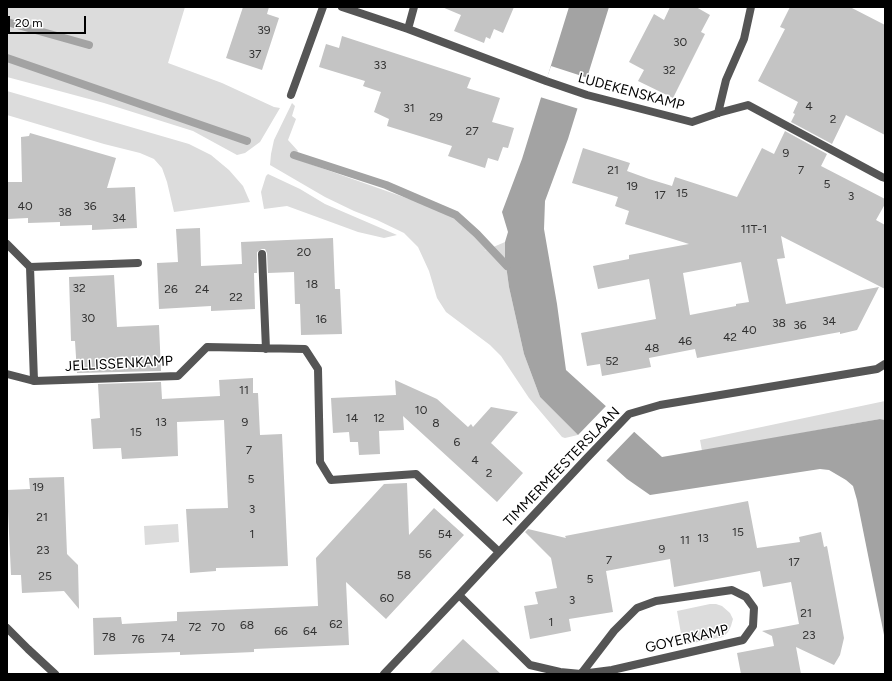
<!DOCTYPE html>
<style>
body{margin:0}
#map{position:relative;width:892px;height:681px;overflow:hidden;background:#fff;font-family:Figtree,sans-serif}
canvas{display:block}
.frame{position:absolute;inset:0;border:8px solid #000;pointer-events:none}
.scale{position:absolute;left:8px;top:16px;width:78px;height:18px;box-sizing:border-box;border:2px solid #000;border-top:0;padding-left:5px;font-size:12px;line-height:14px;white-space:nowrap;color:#000;-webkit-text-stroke:3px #fff;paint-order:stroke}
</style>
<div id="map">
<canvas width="892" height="681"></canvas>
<div class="frame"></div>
<div class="scale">20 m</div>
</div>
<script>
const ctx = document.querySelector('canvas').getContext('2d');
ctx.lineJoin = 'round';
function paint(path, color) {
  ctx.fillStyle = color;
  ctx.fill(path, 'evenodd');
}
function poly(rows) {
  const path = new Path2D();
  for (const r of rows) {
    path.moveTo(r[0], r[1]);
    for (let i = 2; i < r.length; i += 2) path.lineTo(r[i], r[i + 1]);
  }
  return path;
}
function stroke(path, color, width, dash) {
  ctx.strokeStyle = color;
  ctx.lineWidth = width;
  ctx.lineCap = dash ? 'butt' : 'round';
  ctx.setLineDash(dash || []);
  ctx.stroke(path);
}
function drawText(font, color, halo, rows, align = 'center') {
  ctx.font = font + ' Figtree,sans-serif';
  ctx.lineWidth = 3;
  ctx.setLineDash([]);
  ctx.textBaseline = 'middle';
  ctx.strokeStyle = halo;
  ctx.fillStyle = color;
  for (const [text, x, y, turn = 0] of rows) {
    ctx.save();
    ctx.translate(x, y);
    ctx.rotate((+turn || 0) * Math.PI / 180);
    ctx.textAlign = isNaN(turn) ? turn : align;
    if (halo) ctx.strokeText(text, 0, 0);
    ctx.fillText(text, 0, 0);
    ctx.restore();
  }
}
const green = poly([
 [7,7,185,7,168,63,222,83,274,107,280,108,260,142,245,153,237,155,193,131,104,103,7,77],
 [7,91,189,144,211,155,229,170,243,186,250,202,174,212,167,182,162,168,154,159,140,153,104,144,7,115],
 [292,103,295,106,292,116,296,119,288,140,298,151,293,158,446,212,465,223,479,236,489,248,484,251,505,242,505,258,509,287,524,354,540,397,578,435,565,438,562,437,529,398,501,356,490,345,446,312,437,298,429,271,418,247,404,233,377,220,354,211,325,197,270,165,271,154,274,140],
 [268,174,300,189,325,204,397,235,384,238,358,232,287,206,264,209,261,192,266,176],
 [885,401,885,420,880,419,702,451,700,440],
 [178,524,179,542,145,545,144,526],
 [710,604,716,604,722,606,730,613,733,619,731,626,728,632,723,637,683,645,677,611]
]);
const water = poly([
 [569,7,609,7,568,139,545,201,544,229,557,304,566,370,662,457,880,419,885,420,885,640,857,500,853,486,846,480,829,470,820,469,650,495,627,479,578,435,540,397,524,354,509,287,505,258,505,242,508,232,502,212,522,159]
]);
const pier = poly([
 [551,66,588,78,579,109,540,97],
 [606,403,636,431,634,432,605,462,576,436,578,435,606,406]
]);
const stream = poly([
 [7,22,89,45],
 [7,58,247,141],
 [294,155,386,185,456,215,477,234,507,266]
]);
const building = poly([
 [243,7,269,7,267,14,279,18,262,70,226,58],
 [442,7,514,7,503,33,494,29,490,39,486,37,484,43,454,31,461,15],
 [670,7,696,7,710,15,701,32,705,34,673,98,638,81,644,70,629,62,654,14,664,20],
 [790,7,850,7,885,25,885,135,846,115,832,144,791,122,795,114,793,113,798,102,758,81,785,29,780,27],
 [342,36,471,78,467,88,500,98,492,122,514,128,508,148,503,147,498,161,488,158,485,168,448,156,452,146,387,126,389,119,374,112,381,92,363,86,365,81,319,67,326,44,339,48],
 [785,131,827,154,821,166,885,199,885,204,876,220,885,225,885,289,781,236,785,258,777,259,786,304,879,287,857,330,840,334,840,332,697,358,695,349,649,358,651,367,602,376,600,364,587,366,581,333,656,319,649,279,598,289,593,266,629,259,629,255,689,244,625,224,629,211,615,206,618,197,572,183,583,148,630,163,627,171,649,179,672,186,675,177,737,197,762,148,774,154],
 [741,262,749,302,736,304,736,306,690,315,683,273],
 [30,133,116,158,107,188,135,187,137,228,92,230,92,225,60,226,60,222,28,223,28,218,8,219,7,182,22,182,21,137,29,136],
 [200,228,201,266,242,264,241,242,333,238,335,289,340,289,342,334,301,335,300,304,295,304,294,272,268,273,267,253,265,249,262,249,257,252,257,273,254,273,255,309,211,311,211,306,159,309,157,263,178,262,176,229],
 [114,275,117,327,159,325,161,371,77,373,75,341,71,341,69,277],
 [253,378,253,393,258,393,260,435,282,434,288,566,216,568,216,571,190,573,186,509,228,508,224,420,177,422,178,456,122,459,121,448,93,449,91,419,100,418,98,384,161,382,162,399,220,396,219,380],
 [395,380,437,399,468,427,471,424,473,427,491,407,518,412,491,443,523,473,497,502,403,416,404,430,379,431,380,454,359,455,358,442,350,442,349,432,333,433,331,398,396,395],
 [64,477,67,554,78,565,79,609,64,591,22,593,21,575,11,575,7,490,30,489,29,478],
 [407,483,409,535,434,508,464,535,386,619,346,582,349,645,254,649,254,652,231,653,180,655,180,652,94,655,93,618,121,617,122,624,177,621,177,612,318,606,316,558,384,484],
 [748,501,757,548,800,542,799,537,821,532,824,547,827,546,844,638,840,655,834,665,796,647,801,674,741,674,737,653,774,646,772,636,762,631,799,624,791,582,763,587,760,571,674,587,670,559,606,571,613,612,569,619,571,631,530,639,524,606,538,604,535,592,557,588,551,558,525,532,528,529,566,538,565,536],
 [463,639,501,674,429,674]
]);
const street = poly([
 [342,7,408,29,414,7],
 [408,29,546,81,587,95,692,122,718,113,748,105,882,177,885,178],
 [291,95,323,7],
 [718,113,726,80,744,39,751,7],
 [7,244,30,267,34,381],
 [262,254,266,349],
 [30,267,138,263],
 [7,374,34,381,178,376,207,347,305,349,318,369,320,462,331,480,416,474,499,552],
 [459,595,530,665,560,672,581,674,612,670,743,640,753,626,754,608,746,597,732,590,656,601,637,608,614,631,581,674],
 [7,628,28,649,55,674],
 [384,674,459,595,585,460,629,414,660,405,877,369,885,364]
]);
const numberNames = [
 ["39",264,30],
 ["30",680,42],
 ["37",255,54],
 ["33",380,65],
 ["32",669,70],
 ["4",809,106],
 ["31",409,108],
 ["29",436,117],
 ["2",833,119],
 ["27",472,131],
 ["9",786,153],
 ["21",613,170],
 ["7",801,170],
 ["5",827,184],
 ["19",632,186],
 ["15",682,193],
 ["17",660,195],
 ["3",851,196],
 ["40",25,206],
 ["36",90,206],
 ["38",65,212],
 ["34",119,218],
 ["11T-1",754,229],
 ["20",304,252],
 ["18",312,284],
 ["32",79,288],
 ["26",171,289],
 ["24",202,289],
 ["22",236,297],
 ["30",88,318],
 ["16",321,319],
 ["34",829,321],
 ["38",779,323],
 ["36",800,325],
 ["40",749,330],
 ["42",730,337],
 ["46",685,341],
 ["48",652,348],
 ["52",612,361],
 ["11",244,390],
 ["10",421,410],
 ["14",352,418],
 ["12",379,418],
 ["13",161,422],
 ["9",245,422],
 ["8",436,423],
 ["15",136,432],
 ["6",457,442],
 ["7",249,450],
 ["4",475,460],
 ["2",489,473],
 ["5",251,479],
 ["19",38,487],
 ["3",252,509],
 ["21",42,517],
 ["15",738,532],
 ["1",252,534],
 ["54",445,534],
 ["13",703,538],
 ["11",685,540],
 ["9",662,549],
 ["23",43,550],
 ["56",425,554],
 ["7",609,560],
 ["17",794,562],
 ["58",404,575],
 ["25",45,576],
 ["5",590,579],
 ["60",387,598],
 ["3",572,600],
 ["21",806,613],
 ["1",551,622],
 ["62",336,624],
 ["68",247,625],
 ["72",195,627],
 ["70",218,627],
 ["66",281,631],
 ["64",310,631],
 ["23",809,635],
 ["78",109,637],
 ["74",168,638],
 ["76",138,639]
];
const streetNames = [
 ["LUDEKENSKAMP",631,92,15],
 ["JELLISSENKAMP",119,364,-3],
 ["TIMMERMEESTERSLAAN",562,467,-46],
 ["GOYERKAMP",687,639,-13]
];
paint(green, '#dcdcdc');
paint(water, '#a3a3a3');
paint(pier, '#fff');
stroke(stream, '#a3a3a3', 8);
paint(building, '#c4c4c4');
stroke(street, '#555', 8);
drawText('12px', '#313131', null, numberNames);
drawText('14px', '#000', '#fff', streetNames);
</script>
